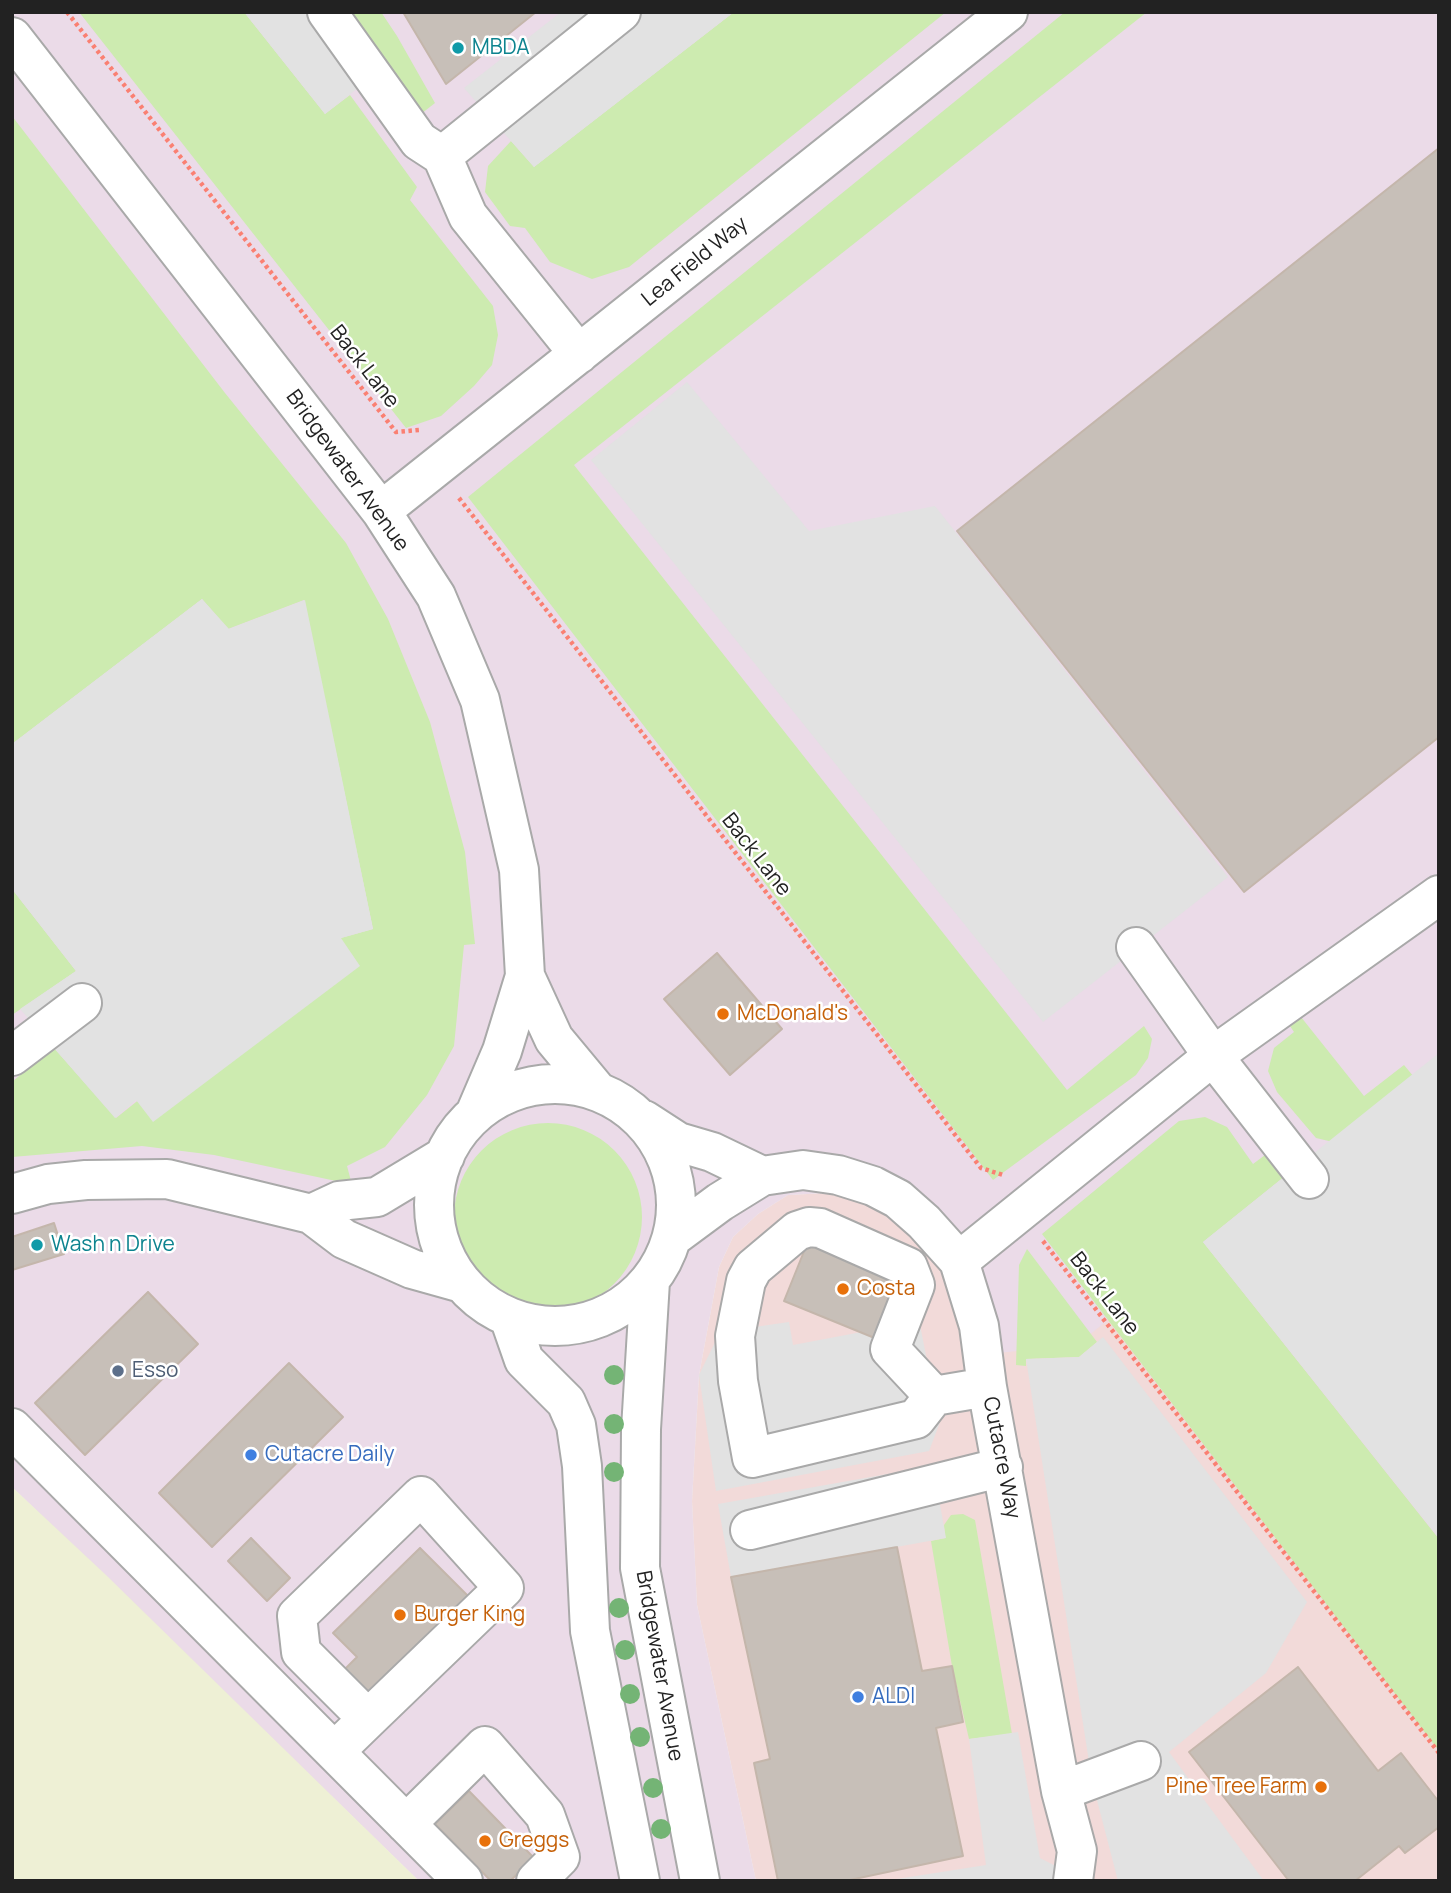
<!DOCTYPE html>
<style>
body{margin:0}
#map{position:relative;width:1451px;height:1893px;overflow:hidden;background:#f2efe9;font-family:Manrope,sans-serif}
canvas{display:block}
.frame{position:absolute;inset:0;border:14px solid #222;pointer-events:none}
</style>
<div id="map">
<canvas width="1451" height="1893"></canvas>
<div class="frame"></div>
</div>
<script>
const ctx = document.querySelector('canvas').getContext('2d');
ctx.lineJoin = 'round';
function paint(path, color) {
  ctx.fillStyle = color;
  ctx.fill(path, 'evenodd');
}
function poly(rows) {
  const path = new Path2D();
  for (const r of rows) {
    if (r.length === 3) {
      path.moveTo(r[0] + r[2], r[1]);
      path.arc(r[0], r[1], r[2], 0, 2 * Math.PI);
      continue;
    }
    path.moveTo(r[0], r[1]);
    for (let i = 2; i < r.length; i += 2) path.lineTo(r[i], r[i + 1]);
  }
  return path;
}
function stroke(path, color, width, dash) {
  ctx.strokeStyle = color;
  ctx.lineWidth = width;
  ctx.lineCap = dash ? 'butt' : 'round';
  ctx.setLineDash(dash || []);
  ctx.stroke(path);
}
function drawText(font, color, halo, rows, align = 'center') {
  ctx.font = font + ' Manrope,sans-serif';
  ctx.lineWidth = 5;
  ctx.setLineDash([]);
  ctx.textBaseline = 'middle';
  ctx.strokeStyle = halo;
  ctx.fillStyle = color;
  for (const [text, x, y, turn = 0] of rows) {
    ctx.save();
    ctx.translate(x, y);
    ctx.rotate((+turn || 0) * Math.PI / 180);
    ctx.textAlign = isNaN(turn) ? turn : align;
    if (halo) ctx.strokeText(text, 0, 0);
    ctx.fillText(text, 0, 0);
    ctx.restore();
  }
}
const commercial = poly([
 [827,1193,872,1205,908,1230,937,1258,954,1304,1114,1316,1439,1749,1439,1881,756,1881,697,1605,692,1501,699,1375,719,1267,733,1237,758,1214,788,1195]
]);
const industrial = poly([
 [12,12,1439,12,1439,1749,1113,1316,1078,1344,964,1357,954,1304,937,1258,908,1230,872,1205,827,1193,788,1195,758,1214,733,1237,719,1267,699,1375,692,1501,697,1605,756,1881,419,1881,12,1487]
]);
const farmland = poly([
 [12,1487,106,1575,419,1881,12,1881]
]);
const grass = poly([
 [79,12,244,12,325,114,350,95,417,187,410,200,493,306,498,335,492,365,474,386,441,416,406,428],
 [346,12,381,12,397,36,435,103,412,121],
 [734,12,946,12,629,267,592,279,550,262,525,228,510,226,485,192,488,166,511,141,534,167],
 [1065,12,1147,12,574,465,1067,1090,1144,1026,1152,1039,1148,1058,1136,1075,993,1180,468,497],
 [12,116,225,393,346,543,388,619,430,722,465,852,475,944,464,945,454,1046,427,1095,385,1147,347,1166,351,1181,336,1181,214,1155,142,1146,12,1157,12,1082,53,1047,116,1118,341,938,373,929,304,600,228,629,202,599,12,744],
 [12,889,76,971,12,1015],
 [1301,1017,1364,1096,1404,1065,1414,1077,1333,1142,1316,1138,1277,1092,1268,1071,1274,1048,1294,1032,1290,1026],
 [1205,1117,1227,1127,1253,1164,1265,1155,1285,1176,1203,1242,1439,1539,1439,1751,1042,1234,1179,1121],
 [548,1217,94],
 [1027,1249,1097,1342,1079,1357,1026,1359,1026,1366,1016,1365,1019,1265],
 [963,1514,975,1520,1012,1734,969,1739,952,1666,931,1541,945,1538,944,1525,951,1515]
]);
const parking = poly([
 [244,12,336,12,382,69,325,114],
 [561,12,734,12,534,167,464,88],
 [687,382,809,531,935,506,1228,877,1043,1022,591,460],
 [202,599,229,629,305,600,373,929,341,938,360,966,153,1122,136,1100,115,1118,20,1009,76,971,12,889,12,744],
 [1439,1053,1439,1538,1203,1242],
 [789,1322,793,1345,888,1327,920,1325,934,1396,942,1417,929,1451,716,1491,699,1375,720,1332],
 [1103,1337,1307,1602,1266,1673,1169,1752,1264,1881,1118,1881,1092,1781,1026,1359,1079,1357],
 [933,1466,946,1538,731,1577,718,1504],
 [1018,1732,1040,1858,1085,1881,884,1881,986,1865,969,1739]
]);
const building = poly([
 [403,12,536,12,446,84,403,12],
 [1439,148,1439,737,1244,892,957,531,1439,148],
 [717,953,782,1029,730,1075,664,999,717,953],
 [54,1223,64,1254,12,1270,12,1237,54,1223],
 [809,1239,902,1277,877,1339,784,1301,809,1239],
 [148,1292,198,1344,85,1455,35,1403,148,1292],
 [289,1363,343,1417,212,1547,159,1493,289,1363],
 [251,1538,290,1578,267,1601,228,1561,251,1538],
 [897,1547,922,1671,952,1666,963,1722,936,1728,963,1856,845,1881,778,1881,754,1763,770,1759,731,1577,897,1547],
 [420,1548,468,1596,369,1695,344,1670,357,1657,333,1633,420,1548],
 [1298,1667,1378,1771,1401,1753,1439,1802,1439,1827,1405,1853,1399,1846,1355,1881,1289,1881,1189,1752,1298,1667],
 [469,1791,534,1858,510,1881,491,1881,435,1824,469,1791]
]);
const path = poly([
 [67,12,396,432,419,430],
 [459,498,981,1168,1003,1175],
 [1043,1241,1439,1753]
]);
const minor = poly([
 [327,12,419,141,442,156,468,216,579,354],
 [12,37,381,511,436,596,480,700,519,870,525,976,502,1051,475,1114],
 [442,156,621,12],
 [381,511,1008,12],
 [1136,947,1213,1056,1309,1179],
 [525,976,554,1039,598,1092],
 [12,1056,82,1003],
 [555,1205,121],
 [644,1120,678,1142,712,1152,762,1176],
 [12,1194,48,1184,86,1180,167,1179,311,1214,344,1239,412,1269,462,1283],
 [311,1214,339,1201,377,1197,445,1156],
 [674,1236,720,1202,762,1176,803,1170,838,1175,873,1186,898,1199,924,1222,959,1261,979,1326,987,1387,1061,1791,1077,1851,1073,1881],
 [959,1261,1213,1056,1439,895],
 [650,1281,641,1429,640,1568,700,1881],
 [509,1317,524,1360,566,1402,576,1425,582,1466,590,1631,640,1881],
 [934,1396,890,1349,915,1285,908,1267,820,1228,809,1227,797,1231,753,1268,746,1281,735,1336,738,1381,752,1458,916,1419,934,1396,987,1387],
 [12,1428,463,1881],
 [750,1530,1003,1467],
 [335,1751,368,1719,504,1588,421,1496,297,1616,301,1652,368,1719],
 [1061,1791,1141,1761],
 [406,1824,485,1746,545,1815,560,1857,536,1881]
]);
const trees = [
 [614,1375],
 [614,1424],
 [614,1472],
 [619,1608],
 [625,1650],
 [630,1694],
 [640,1737],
 [653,1788],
 [661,1829]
];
const markers = [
 [458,48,7,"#0f9aa8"],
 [723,1014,7,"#e8710a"],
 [37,1245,7,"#0f9aa8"],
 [843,1289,7,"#e8710a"],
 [118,1371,7,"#5c6f8a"],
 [251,1455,7,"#3f7fe0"],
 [400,1615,7,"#e8710a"],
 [858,1697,7,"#3f7fe0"],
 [1321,1787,7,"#e8710a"],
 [485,1841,7,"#e8710a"]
];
const cultureNames = [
 ["MBDA",472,48],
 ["Wash n Drive",51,1245]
];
const streetNames = [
 ["Lea Field Way",695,262,-39],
 ["Back Lane",364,367,52],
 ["Bridgewater Avenue",347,471,54],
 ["Back Lane",756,855,52],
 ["Back Lane",1104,1294,52],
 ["Cutacre Way",1001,1458,79],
 ["Bridgewater Avenue",659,1666,80]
];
const foodNames = [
 ["McDonald's",737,1014],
 ["Costa",857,1289],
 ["Burger King",414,1615],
 ["Pine Tree Farm",1307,1787,"right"],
 ["Greggs",499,1841]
];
const serviceNames = [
 ["Esso",132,1371]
];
const shopNames = [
 ["Cutacre Daily",265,1455],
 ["ALDI",872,1697]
];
paint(commercial, '#f2dad9');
paint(industrial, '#ebdbe8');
paint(farmland, '#eef0d5');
paint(grass, '#cdebb0');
paint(parking, '#e2e2e2');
paint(building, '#c7bfb8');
stroke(building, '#c4b6ab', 2);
stroke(minor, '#a9a9a9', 42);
stroke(path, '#fa8072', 4.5, [3.5, 3.5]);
stroke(minor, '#fff', 38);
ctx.fillStyle = '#74b475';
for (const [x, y] of trees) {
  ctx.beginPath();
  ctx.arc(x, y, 10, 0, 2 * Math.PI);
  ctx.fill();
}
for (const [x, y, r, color] of markers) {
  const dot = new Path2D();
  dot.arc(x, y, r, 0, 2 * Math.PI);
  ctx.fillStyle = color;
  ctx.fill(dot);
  stroke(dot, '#fff', 2.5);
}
drawText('21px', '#0d838f', '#fff', cultureNames, 'left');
drawText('21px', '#222', '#fff', streetNames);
drawText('21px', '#c56008', '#fff', foodNames, 'left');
drawText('21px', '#4e5e75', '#fff', serviceNames, 'left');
drawText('21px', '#366cbe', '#fff', shopNames, 'left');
</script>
